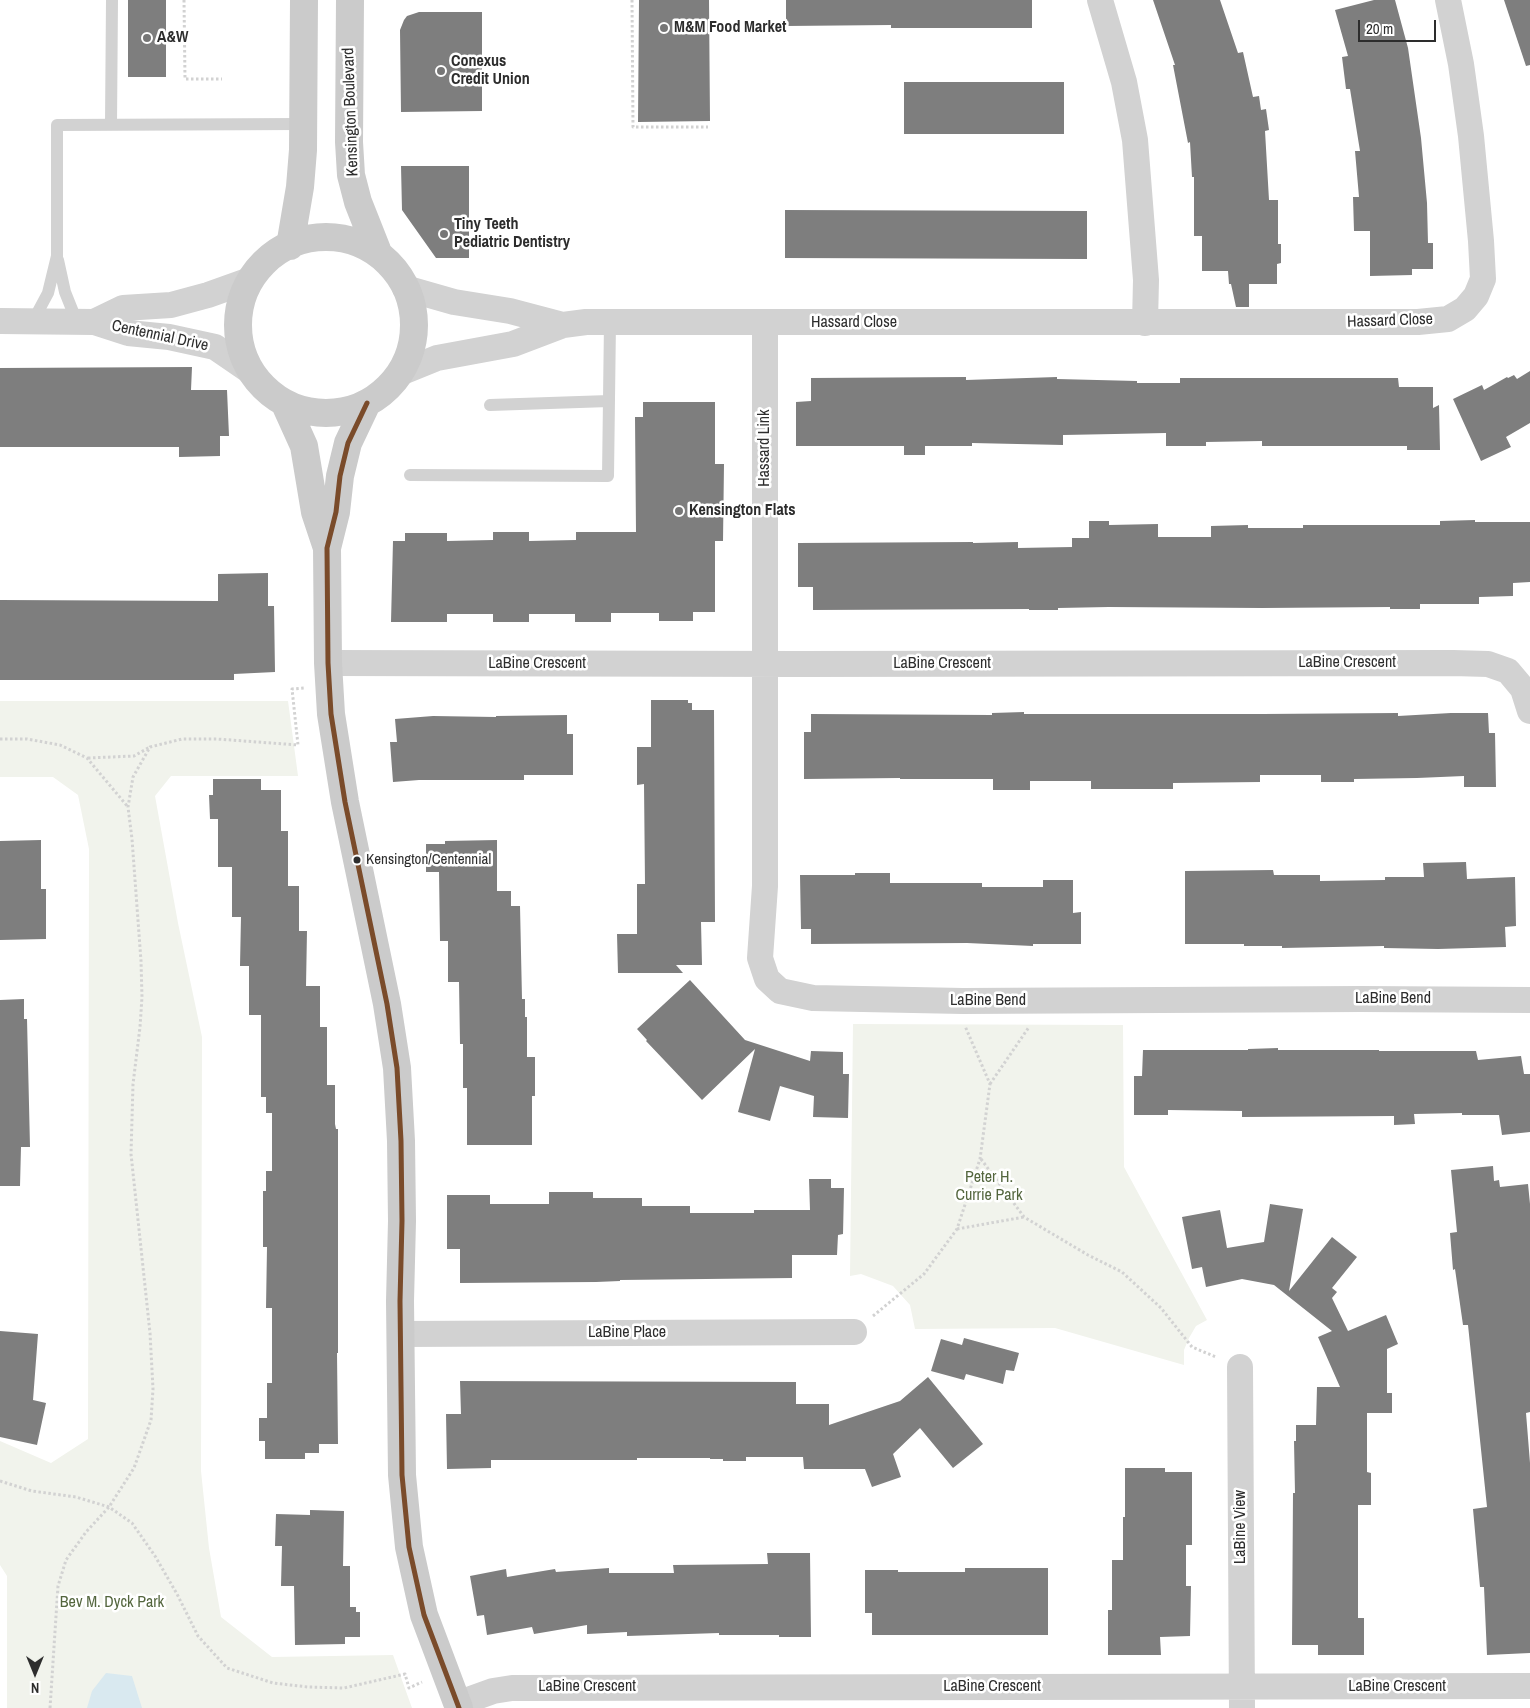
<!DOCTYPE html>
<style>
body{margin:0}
#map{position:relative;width:1530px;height:1708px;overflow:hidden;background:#fff;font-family:"Archivo Narrow",sans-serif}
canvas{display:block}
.north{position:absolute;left:10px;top:1648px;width:50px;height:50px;-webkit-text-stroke:4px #fff;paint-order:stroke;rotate:180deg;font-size:14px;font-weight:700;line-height:20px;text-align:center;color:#2d2d2d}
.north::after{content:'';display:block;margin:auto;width:18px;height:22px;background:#2d2d2d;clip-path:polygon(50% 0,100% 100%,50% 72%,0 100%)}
.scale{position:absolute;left:1358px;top:20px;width:78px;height:22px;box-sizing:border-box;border:2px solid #2d2d2d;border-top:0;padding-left:6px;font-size:15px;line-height:18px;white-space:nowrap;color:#2d2d2d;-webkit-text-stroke:4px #fff;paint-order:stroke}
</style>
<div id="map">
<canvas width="1530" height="1708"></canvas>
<div class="north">N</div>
<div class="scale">20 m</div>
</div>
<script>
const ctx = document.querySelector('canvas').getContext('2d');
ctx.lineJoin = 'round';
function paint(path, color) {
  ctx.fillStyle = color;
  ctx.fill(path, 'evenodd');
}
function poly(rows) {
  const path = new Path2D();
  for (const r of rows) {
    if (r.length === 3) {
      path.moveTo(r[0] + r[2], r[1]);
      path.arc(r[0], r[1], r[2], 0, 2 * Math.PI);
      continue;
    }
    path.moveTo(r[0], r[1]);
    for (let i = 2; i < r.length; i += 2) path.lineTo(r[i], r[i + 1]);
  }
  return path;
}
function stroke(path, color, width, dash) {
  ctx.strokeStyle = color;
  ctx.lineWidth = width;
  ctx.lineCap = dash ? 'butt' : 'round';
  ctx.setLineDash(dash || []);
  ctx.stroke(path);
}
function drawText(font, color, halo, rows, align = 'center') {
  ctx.font = font + ' "Archivo Narrow",sans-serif';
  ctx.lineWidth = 5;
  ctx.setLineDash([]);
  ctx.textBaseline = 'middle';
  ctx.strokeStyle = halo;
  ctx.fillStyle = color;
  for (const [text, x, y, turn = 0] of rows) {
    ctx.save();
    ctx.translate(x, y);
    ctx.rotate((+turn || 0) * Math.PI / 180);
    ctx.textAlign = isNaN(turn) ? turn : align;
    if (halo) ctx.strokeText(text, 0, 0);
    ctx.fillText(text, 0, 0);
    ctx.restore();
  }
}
const green = poly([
 [0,701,288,701,298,776,171,776,155,796,178,923,202,1037,201,1471,209,1548,221,1617,272,1657,393,1655,412,1708,7,1708,7,1576,0,1565,0,1441,51,1463,88,1439,89,849,78,795,53,777,0,777],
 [853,1024,1123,1025,1124,1167,1207,1320,1196,1326,1189,1338,1184,1350,1184,1365,1055,1328,915,1329,910,1305,893,1286,861,1274,850,1276]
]);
const water = poly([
 [106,1673,132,1676,142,1708,87,1708,92,1691]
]);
const building = poly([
 [128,0,166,0,166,77,128,77],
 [639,0,709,0,710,121,638,122],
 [786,0,1032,0,1032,28,891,28,891,25,786,26],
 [1153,0,1220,0,1238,53,1243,52,1253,97,1259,96,1261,110,1266,109,1269,130,1265,131,1269,200,1278,200,1278,244,1281,244,1281,263,1277,264,1277,284,1249,284,1249,307,1236,307,1231,284,1229,284,1228,271,1202,271,1202,236,1194,236,1194,177,1192,177,1190,142,1188,143,1173,65,1175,65],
 [1374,0,1395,0,1408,48,1421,138,1427,203,1428,243,1433,243,1433,269,1412,269,1412,275,1370,276,1370,231,1354,231,1353,197,1359,197,1355,151,1360,151,1350,89,1346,89,1342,57,1348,56,1335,10],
 [1504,0,1530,0,1530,65,1526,66],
 [419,12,482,12,482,111,401,112,400,30,404,20,407,16],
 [904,82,1064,82,1064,134,904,134],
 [401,166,469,166,469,258,436,258,402,210],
 [785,210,1087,211,1087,259,785,258],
 [192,367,191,390,227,390,229,436,220,436,220,456,179,457,179,447,0,447,0,368],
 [1530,371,1530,423,1506,437,1511,447,1481,461,1453,399,1482,385,1484,390,1507,377,1508,378,1514,375,1517,379],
 [966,377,966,380,1057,377,1057,379,1137,381,1137,383,1180,383,1180,378,1398,378,1399,387,1433,387,1433,408,1439,405,1440,450,1407,450,1407,446,1262,446,1262,441,1206,442,1206,446,1166,446,1166,433,1063,435,1063,445,972,443,972,446,925,446,925,455,904,455,904,446,796,446,796,402,811,401,811,378],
 [643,402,715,402,715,464,724,464,723,541,715,541,715,612,693,612,693,621,659,621,659,613,611,613,611,622,575,622,575,614,529,614,529,622,493,622,493,614,447,614,447,622,391,622,393,541,405,541,405,533,447,533,447,541,493,540,493,532,529,532,529,541,576,540,576,532,636,532,635,417,643,417],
 [1475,520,1475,522,1530,522,1530,582,1513,583,1513,596,1479,597,1479,604,1420,604,1420,609,1390,609,1390,607,1262,608,1109,607,1058,608,1058,610,1029,610,1029,609,813,610,813,587,798,587,798,543,973,542,973,543,1018,542,1018,548,1072,547,1072,538,1089,538,1089,521,1109,521,1109,525,1158,524,1158,537,1211,537,1211,526,1248,525,1248,528,1303,528,1303,525,1440,525,1440,521],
 [268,573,268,606,274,606,275,672,234,674,234,680,0,680,0,600,218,601,218,574],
 [651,700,688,700,688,703,692,703,692,710,714,710,715,922,701,922,702,965,676,965,683,973,618,973,617,934,637,934,637,884,645,884,644,784,637,785,637,747,651,747],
 [1024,712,1024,714,1263,714,1398,713,1398,716,1451,713,1488,713,1489,733,1495,733,1496,787,1464,787,1464,776,1417,778,1354,779,1354,782,1321,782,1321,775,1260,775,1260,782,1173,783,1173,789,1091,789,1091,781,1030,781,1030,790,993,790,993,779,900,779,900,778,804,779,804,732,811,732,811,714,992,715,992,713],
 [567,715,567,734,573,734,573,775,524,775,524,780,419,780,393,782,390,742,397,742,395,719,433,716,496,717,496,716],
 [213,779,261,779,261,790,281,790,281,831,288,831,288,886,299,886,299,931,307,931,306,986,320,986,320,1027,327,1027,327,1085,335,1085,335,1124,336,1129,338,1129,338,1353,337,1353,338,1444,319,1444,319,1453,305,1453,305,1459,265,1459,265,1441,259,1441,259,1418,267,1418,267,1383,272,1383,272,1308,266,1308,267,1247,263,1247,263,1191,266,1191,266,1171,272,1171,272,1113,266,1113,266,1097,261,1097,261,1015,249,1015,249,966,240,966,241,917,232,917,232,867,218,867,218,819,210,819,209,795,213,795],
 [41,840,41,889,46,889,46,939,0,940,0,841],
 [497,840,497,891,511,891,511,906,520,906,522,999,525,999,525,1017,527,1017,527,1057,535,1057,535,1096,532,1096,532,1145,467,1145,467,1088,463,1088,463,1044,460,1044,459,982,448,982,448,941,440,941,439,872,426,872,426,844,445,844,445,841],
 [1466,862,1467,879,1515,877,1516,926,1505,927,1506,947,1438,949,1384,948,1384,946,1282,948,1282,946,1244,946,1244,944,1185,944,1185,871,1273,870,1274,875,1320,875,1320,881,1385,880,1385,877,1424,877,1423,863],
 [855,873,890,873,890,883,982,883,982,887,1043,887,1043,880,1073,880,1073,913,1081,912,1081,944,1033,944,1033,946,967,943,811,944,811,929,801,929,800,875,855,875],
 [690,980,745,1040,810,1061,811,1051,843,1052,843,1074,849,1074,848,1118,813,1117,814,1096,780,1086,770,1121,738,1112,755,1049,702,1100,646,1041,647,1040,637,1029],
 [24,999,24,1019,27,1019,30,1147,21,1147,20,1186,0,1186,0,1000],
 [1278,1048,1278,1050,1379,1050,1379,1051,1476,1051,1478,1060,1521,1056,1524,1074,1530,1074,1530,1132,1502,1135,1499,1115,1462,1115,1462,1113,1414,1114,1415,1124,1394,1125,1394,1116,1242,1117,1242,1111,1168,1110,1168,1115,1134,1115,1134,1076,1142,1076,1143,1050,1248,1050,1248,1049],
 [1493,1166,1494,1181,1499,1180,1500,1187,1528,1184,1530,1204,1530,1412,1526,1413,1530,1463,1530,1653,1487,1655,1484,1587,1480,1587,1473,1509,1487,1507,1468,1325,1463,1325,1455,1269,1453,1270,1450,1233,1457,1232,1451,1170],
 [809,1179,831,1179,831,1188,844,1188,843,1234,838,1235,837,1255,792,1255,792,1278,620,1280,620,1281,596,1282,460,1283,460,1249,447,1249,447,1195,490,1195,490,1204,549,1204,549,1192,593,1192,593,1198,642,1198,642,1206,690,1206,690,1213,754,1213,754,1210,810,1210],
 [1270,1204,1303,1209,1289,1291,1332,1237,1357,1257,1332,1288,1337,1292,1332,1298,1348,1331,1386,1315,1398,1344,1387,1349,1387,1393,1392,1393,1392,1413,1367,1413,1367,1472,1371,1473,1371,1505,1358,1505,1358,1618,1364,1618,1364,1655,1318,1655,1318,1645,1292,1645,1293,1493,1295,1493,1294,1441,1296,1441,1296,1425,1316,1425,1317,1387,1340,1387,1318,1337,1332,1331,1274,1285,1242,1279,1206,1287,1202,1267,1192,1269,1182,1217,1220,1210,1227,1248,1264,1242],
 [0,1331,38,1334,33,1400,46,1403,37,1445,0,1437],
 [964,1338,1019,1353,1014,1371,1006,1370,1003,1384,966,1374,964,1380,931,1371,941,1339,962,1345],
 [928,1377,983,1444,953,1468,920,1428,893,1454,901,1477,872,1487,865,1469,804,1469,803,1457,746,1457,746,1461,723,1461,723,1459,710,1459,710,1458,637,1458,637,1460,491,1460,491,1468,447,1469,446,1414,461,1414,460,1381,796,1382,796,1404,829,1404,829,1425,900,1401],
 [1125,1468,1165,1468,1165,1472,1192,1472,1192,1545,1186,1545,1186,1586,1191,1586,1190,1636,1160,1637,1161,1655,1108,1655,1108,1610,1112,1610,1112,1560,1123,1560,1123,1517,1125,1517],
 [310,1510,344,1511,343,1566,350,1566,350,1607,356,1607,356,1612,360,1612,360,1637,345,1637,345,1644,295,1645,294,1586,281,1586,282,1546,275,1546,276,1514,310,1515],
 [767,1553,810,1553,811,1637,779,1637,779,1635,719,1635,719,1633,627,1636,627,1632,587,1634,587,1625,534,1634,532,1627,487,1635,484,1615,477,1616,470,1576,506,1569,507,1577,555,1569,556,1572,609,1568,609,1573,674,1573,673,1565,768,1564],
 [965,1568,1048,1568,1048,1635,872,1635,872,1613,865,1613,865,1570,898,1570,898,1572,965,1572]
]);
const path = poly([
 [184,0,185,79,222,79],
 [632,0,633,127,708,127],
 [0,739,27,739,60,745,87,758,128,807],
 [88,758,134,756,150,747],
 [990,1084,1029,1027],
 [981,1159,1024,1217,1088,1255,1122,1272,1161,1308,1192,1347,1216,1357],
 [957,1229,1024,1217],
 [873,1316,924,1274,957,1229,980,1159,990,1084,965,1026],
 [0,1481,32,1491,76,1497,109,1507,132,1523,155,1556,177,1594,198,1636,227,1668,273,1683,308,1687,344,1688,405,1674,409,1688,422,1682],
 [50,1708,58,1586,66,1560,86,1532,109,1507,134,1468,151,1420,153,1389,150,1333,131,1154,133,1084,140,1027,142,997,141,961,132,839,128,807,133,777,150,747,182,739,217,739,298,745,292,689,304,688]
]);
const service = poly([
 [111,124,112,0],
 [58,260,65,292,77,322],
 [33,321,48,293,57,256,57,125,303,124],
 [490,405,609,401],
 [410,475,608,476,610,322]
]);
const minor = poly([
 [1100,0,1124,82,1135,140,1146,280,1145,323],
 [405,288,454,302,510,311,563,325],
 [0,321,94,322,128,333,169,337,215,347,250,371],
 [94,322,123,308,171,305,208,295,250,280],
 [765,322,765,886,760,958,767,979,780,991,813,998,963,1001,1361,999,1530,1000],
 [400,373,437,358,513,344,563,325,586,322,1418,322,1448,319,1465,309,1476,296,1483,279,1481,241,1471,136,1461,64,1448,0],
 [328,663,797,664,1453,663,1488,664,1508,671,1523,689,1530,711],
 [401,1334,854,1332],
 [1240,1367,1242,1708],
 [457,1704,493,1691,512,1688,1530,1686]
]);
const secondary = poly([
 [350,0,349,142,351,175,358,202,377,250],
 [326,325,88],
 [290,246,300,187,303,150,304,0],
 [367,403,348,443,340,476,336,512,327,548,328,663,331,714,345,802,387,1004,397,1068,401,1141,402,1221,400,1301,402,1475,409,1547,424,1615,459,1708],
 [285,404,304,446,315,512,327,548]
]);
const bus1 = poly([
 [367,403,348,443,340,476,336,512,327,548,328,663,331,714,345,802,387,1004,397,1068,401,1141,402,1221,400,1301,402,1475,409,1547,424,1615,459,1708]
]);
const markers = [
 [664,28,5,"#767676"],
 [147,38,5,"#767676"],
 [441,71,5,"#767676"],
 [444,234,5,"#767676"],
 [679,511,5,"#767676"],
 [357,860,4.5,"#2d2d2d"]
];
const busNames = [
 ["Kensington/Centennial",366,860]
];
const poiNames = [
 ["M&M Food Market",674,28],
 ["A&W",157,38],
 ["Conexus",451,62],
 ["Credit Union",451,80],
 ["Tiny Teeth",454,225],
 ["Pediatric Dentistry",454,243],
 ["Kensington Flats",689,511]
];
const streetNames = [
 ["Kensington Boulevard",351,112,-92],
 ["Hassard Close",1390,321,-2],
 ["Hassard Close",854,323],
 ["Centennial Drive",160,336,12],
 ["Hassard Link",765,448,-90],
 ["LaBine Crescent",1347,663],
 ["LaBine Crescent",537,664],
 ["LaBine Crescent",942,664],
 ["LaBine Bend",1393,999],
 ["LaBine Bend",988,1001],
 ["LaBine Place",627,1333],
 ["LaBine View",1241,1527,-90],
 ["LaBine Crescent",587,1687],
 ["LaBine Crescent",992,1687],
 ["LaBine Crescent",1397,1687]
];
const parkNames = [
 ["Peter H.",989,1178],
 ["Currie Park",989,1196],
 ["Bev M. Dyck Park",112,1603]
];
paint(green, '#f1f3ec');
paint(water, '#d9e9f0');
paint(building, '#7e7e7e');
stroke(path, '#d2d2d2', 3, [2.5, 2.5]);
stroke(service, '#d2d2d2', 12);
stroke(minor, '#d2d2d2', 26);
stroke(secondary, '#cbcbcb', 28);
stroke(bus1, '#7a4b2a', 5);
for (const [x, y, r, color] of markers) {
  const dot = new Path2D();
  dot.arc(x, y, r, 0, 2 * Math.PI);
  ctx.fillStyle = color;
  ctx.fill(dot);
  stroke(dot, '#fff', 2);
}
drawText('15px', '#2d2d2d', '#fff', busNames, 'left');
drawText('bold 16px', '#2d2d2d', '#fff', poiNames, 'left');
drawText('16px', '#2d2d2d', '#fff', streetNames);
drawText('16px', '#54663e', '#fff', parkNames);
</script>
